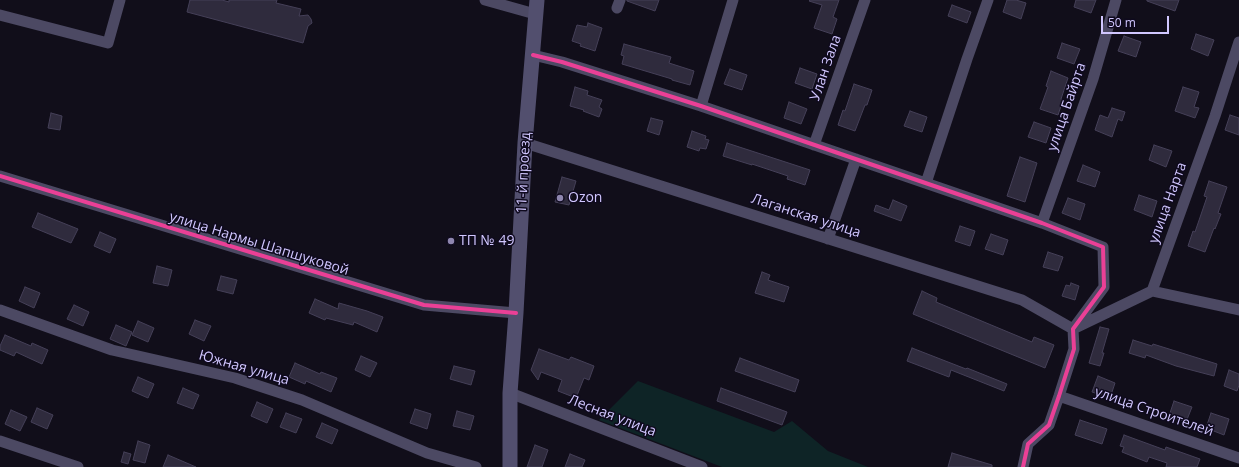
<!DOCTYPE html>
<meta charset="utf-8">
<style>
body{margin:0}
#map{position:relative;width:1239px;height:467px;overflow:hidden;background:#110e1a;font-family:"Open Sans",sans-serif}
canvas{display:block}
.scale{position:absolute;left:1101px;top:16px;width:68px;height:18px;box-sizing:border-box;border:2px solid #d1c7ff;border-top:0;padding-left:5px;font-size:12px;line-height:14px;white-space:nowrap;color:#d1c7ff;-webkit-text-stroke:3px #0f0a1e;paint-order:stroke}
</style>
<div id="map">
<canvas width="1239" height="467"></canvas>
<div class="scale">50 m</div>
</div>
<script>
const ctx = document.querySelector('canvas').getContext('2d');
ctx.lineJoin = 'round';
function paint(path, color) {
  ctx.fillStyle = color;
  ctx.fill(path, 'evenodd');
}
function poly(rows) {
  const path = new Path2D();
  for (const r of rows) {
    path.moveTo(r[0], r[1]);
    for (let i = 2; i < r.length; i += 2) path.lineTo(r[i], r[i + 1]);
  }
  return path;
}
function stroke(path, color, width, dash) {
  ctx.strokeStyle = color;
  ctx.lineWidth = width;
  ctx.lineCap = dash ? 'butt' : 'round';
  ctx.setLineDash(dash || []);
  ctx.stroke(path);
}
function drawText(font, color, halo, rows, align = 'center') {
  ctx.font = font + ' "Open Sans",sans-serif';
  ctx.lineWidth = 3;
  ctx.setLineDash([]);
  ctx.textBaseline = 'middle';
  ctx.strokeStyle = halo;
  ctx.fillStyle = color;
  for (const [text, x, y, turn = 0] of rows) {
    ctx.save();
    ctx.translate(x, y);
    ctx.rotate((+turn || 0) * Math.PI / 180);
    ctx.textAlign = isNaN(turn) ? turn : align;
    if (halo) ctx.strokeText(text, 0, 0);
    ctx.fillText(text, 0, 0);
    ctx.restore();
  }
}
const green = poly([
 [638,381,774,432,792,421,828,451,868,467,722,467,599,420]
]);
const building = poly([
 [190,0,222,0,229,2,229,0,277,0,276,3,301,9,299,16,308,15,311,19,312,23,308,26,303,43,187,12,190,0],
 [627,0,659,0,655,11,627,1,627,0],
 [810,0,839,0,833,17,837,19,832,34,814,28,822,5,809,1,810,0],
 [1007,0,1016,0,1026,3,1021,19,1003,12,1007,0],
 [1076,0,1096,0,1091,13,1074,7,1076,0],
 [1147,0,1179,0,1175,11,1147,1,1147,0],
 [952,5,971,12,967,23,948,16,952,5],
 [588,23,602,28,595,51,580,46,581,44,572,41,577,25,587,27,588,23],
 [1196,34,1214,40,1208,56,1191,49,1196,34],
 [1124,36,1141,42,1136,57,1118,51,1124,36],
 [1062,43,1080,49,1074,64,1057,58,1062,43],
 [624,44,671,57,669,63,694,71,690,85,672,80,672,79,622,64,624,56,621,55,624,44],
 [800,68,817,74,812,89,795,83,800,68],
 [730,69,747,75,742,90,724,84,730,69],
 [1051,71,1068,78,1061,99,1063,100,1058,115,1040,109,1048,87,1046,86,1051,71],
 [854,84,872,90,867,105,865,105,855,131,838,125,843,110,845,111,854,84],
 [575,87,588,91,587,95,602,100,599,107,602,109,599,117,583,111,584,110,570,106,575,87],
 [1183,87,1199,92,1194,107,1199,108,1195,118,1175,111,1183,87],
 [789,102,807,109,801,124,784,118,789,102],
 [1112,108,1125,112,1122,121,1118,119,1112,137,1095,130,1100,115,1108,118,1112,108],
 [910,111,927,117,922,132,904,126,910,111],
 [51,113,62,116,60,130,48,128,51,113],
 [1230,115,1239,118,1239,135,1225,130,1230,115],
 [651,118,663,121,659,135,647,131,651,118],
 [1034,122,1051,128,1046,143,1028,137,1034,122],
 [692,131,706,136,705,139,709,140,706,149,700,148,699,151,687,147,692,131],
 [727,143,810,170,805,185,787,179,788,176,752,164,752,165,723,156,727,143],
 [1154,145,1172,151,1166,167,1149,160,1154,145],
 [1020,157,1037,163,1025,202,1007,196,1020,157],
 [1083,165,1100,172,1095,187,1077,181,1083,165],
 [562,177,576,181,569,205,555,202,562,177],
 [1209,181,1227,187,1218,213,1221,214,1215,229,1214,228,1205,252,1188,246,1193,231,1195,232,1207,197,1204,196,1209,181],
 [1139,195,1157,201,1152,217,1134,210,1139,195],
 [1068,198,1085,204,1080,220,1062,213,1068,198],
 [893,200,907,206,901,221,874,211,876,205,889,210,893,200],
 [38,213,78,229,71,243,32,227,38,213],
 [960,226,975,231,970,246,955,241,960,226],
 [100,232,116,239,110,253,94,246,100,232],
 [991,234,1008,240,1003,255,985,249,991,234],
 [1048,252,1063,257,1058,271,1043,267,1048,252],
 [157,266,172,270,168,286,153,283,157,266],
 [762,272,770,275,768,280,789,287,784,302,755,293,762,272],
 [221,276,237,280,233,294,217,290,221,276],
 [1071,283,1079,286,1075,300,1062,296,1066,285,1070,286,1071,283],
 [25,287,40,293,34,308,19,301,25,287],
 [922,291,937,298,936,302,1032,342,1034,337,1054,345,1045,368,913,314,922,291],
 [315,299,338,309,339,303,367,311,383,317,377,332,354,322,353,325,326,318,325,320,309,313,315,299],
 [74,305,89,312,83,326,67,319,74,305],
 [195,320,211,326,204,341,189,334,195,320],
 [138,321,154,328,148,342,132,335,138,321],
 [116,325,132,332,126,346,110,339,116,325],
 [1100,327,1109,329,1102,353,1104,353,1100,366,1089,363,1100,327],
 [5,335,31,346,32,343,48,350,42,364,16,352,14,356,0,350,0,346,5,335],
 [1133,340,1152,346,1153,344,1217,364,1214,376,1176,366,1146,355,1145,358,1129,353,1133,340],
 [912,348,966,369,967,368,1007,384,1004,391,951,370,949,377,907,361,912,348],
 [539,349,569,360,571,357,594,366,589,380,584,378,576,398,558,391,562,380,541,372,538,380,531,370,539,349],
 [361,356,377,363,370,377,355,370,361,356],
 [740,358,799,380,795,392,735,371,740,358],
 [295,363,320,374,321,372,337,378,331,392,306,381,305,384,289,377,295,363],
 [454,366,475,371,471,385,450,379,454,366],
 [1229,370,1239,374,1239,385,1237,391,1224,386,1229,370],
 [1098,376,1115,383,1110,398,1092,392,1098,376],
 [138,377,154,384,148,398,132,391,138,377],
 [183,388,199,395,193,409,177,403,183,388],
 [721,388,787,412,782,425,717,401,721,388],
 [1174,401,1192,407,1186,422,1169,416,1174,401],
 [257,402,273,409,267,423,251,416,257,402],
 [37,408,53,415,47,429,31,422,37,408],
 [415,409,431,414,427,429,410,423,415,409],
 [11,410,27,417,20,431,5,424,11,410],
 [457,411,474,416,470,430,453,426,457,411],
 [286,413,302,419,296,433,280,427,286,413],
 [1211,413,1229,419,1224,435,1206,428,1211,413],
 [1080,420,1107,429,1102,444,1075,435,1080,420],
 [322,423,338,430,332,444,316,437,322,423],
 [1124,435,1165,450,1166,447,1200,459,1197,467,1166,467,1167,463,1149,457,1147,462,1122,452,1124,447,1120,446,1124,435],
 [138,441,150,445,145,463,133,460,138,441],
 [535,445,548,450,542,467,527,467,535,445],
 [124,452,131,454,128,464,121,462,124,452],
 [952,453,992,465,992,467,948,467,952,453],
 [570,454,585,460,582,467,565,467,570,454],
 [168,455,196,467,163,467,168,455]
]);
const street = poly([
 [485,0,535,14],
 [617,8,620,0],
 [0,15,108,43,120,0],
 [533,55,562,62,701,106,1042,223,1103,247,1104,287,1073,329,1074,349,1059,396,1049,425,1028,444,1023,467],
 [701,106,733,0],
 [525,143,1022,300,1073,329],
 [814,145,865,0],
 [0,176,424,305,516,313],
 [926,183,967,59,988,0],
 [1042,223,1093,79,1116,0],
 [828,239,856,159],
 [1152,291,1239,310],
 [0,310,112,350,235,378,302,400,427,453,476,467],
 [1075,328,1152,291,1215,116,1239,42],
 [510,393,702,467],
 [1059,396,1239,458],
 [0,441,78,467]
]);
const secondary = poly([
 [510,467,510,393,516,313,525,143,537,0]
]);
const cycleway = poly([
 [533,55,562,62,701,106,1042,223,1103,247,1104,287,1073,329,1074,349,1059,396,1049,425,1028,444,1023,467],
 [0,176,424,305,516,313]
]);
const markers = [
 [560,198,4,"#8e86af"],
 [451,241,4,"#8e86af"]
];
const streetNames = [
 ["Улан Зала",826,68,-71],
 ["улица Байрта",1067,107,-71],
 ["11-й проезд",524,173,-87],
 ["улица Нарта",1168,203,-70],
 ["Лаганская улица",806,216,18],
 ["улица Нармы Шапшуковой",259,244,17],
 ["Южная улица",244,368,16],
 ["улица Строителей",1154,412,19],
 ["Лесная улица",612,416,21]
];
const poiNames = [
 ["Ozon",568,198],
 ["ТП № 49",459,241]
];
paint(green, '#0e2426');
paint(building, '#2f2b3d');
stroke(building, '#454058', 1);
stroke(street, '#4c4963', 11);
stroke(secondary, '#524f6e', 15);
stroke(cycleway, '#ea4096', 4);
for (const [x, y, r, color] of markers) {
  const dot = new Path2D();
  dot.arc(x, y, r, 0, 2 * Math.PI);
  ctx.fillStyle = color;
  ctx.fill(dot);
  stroke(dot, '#0f0a1e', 1.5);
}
drawText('14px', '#d1c7ff', '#0f0a1e', streetNames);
drawText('14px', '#d1c7ff', '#0f0a1e', poiNames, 'left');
</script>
